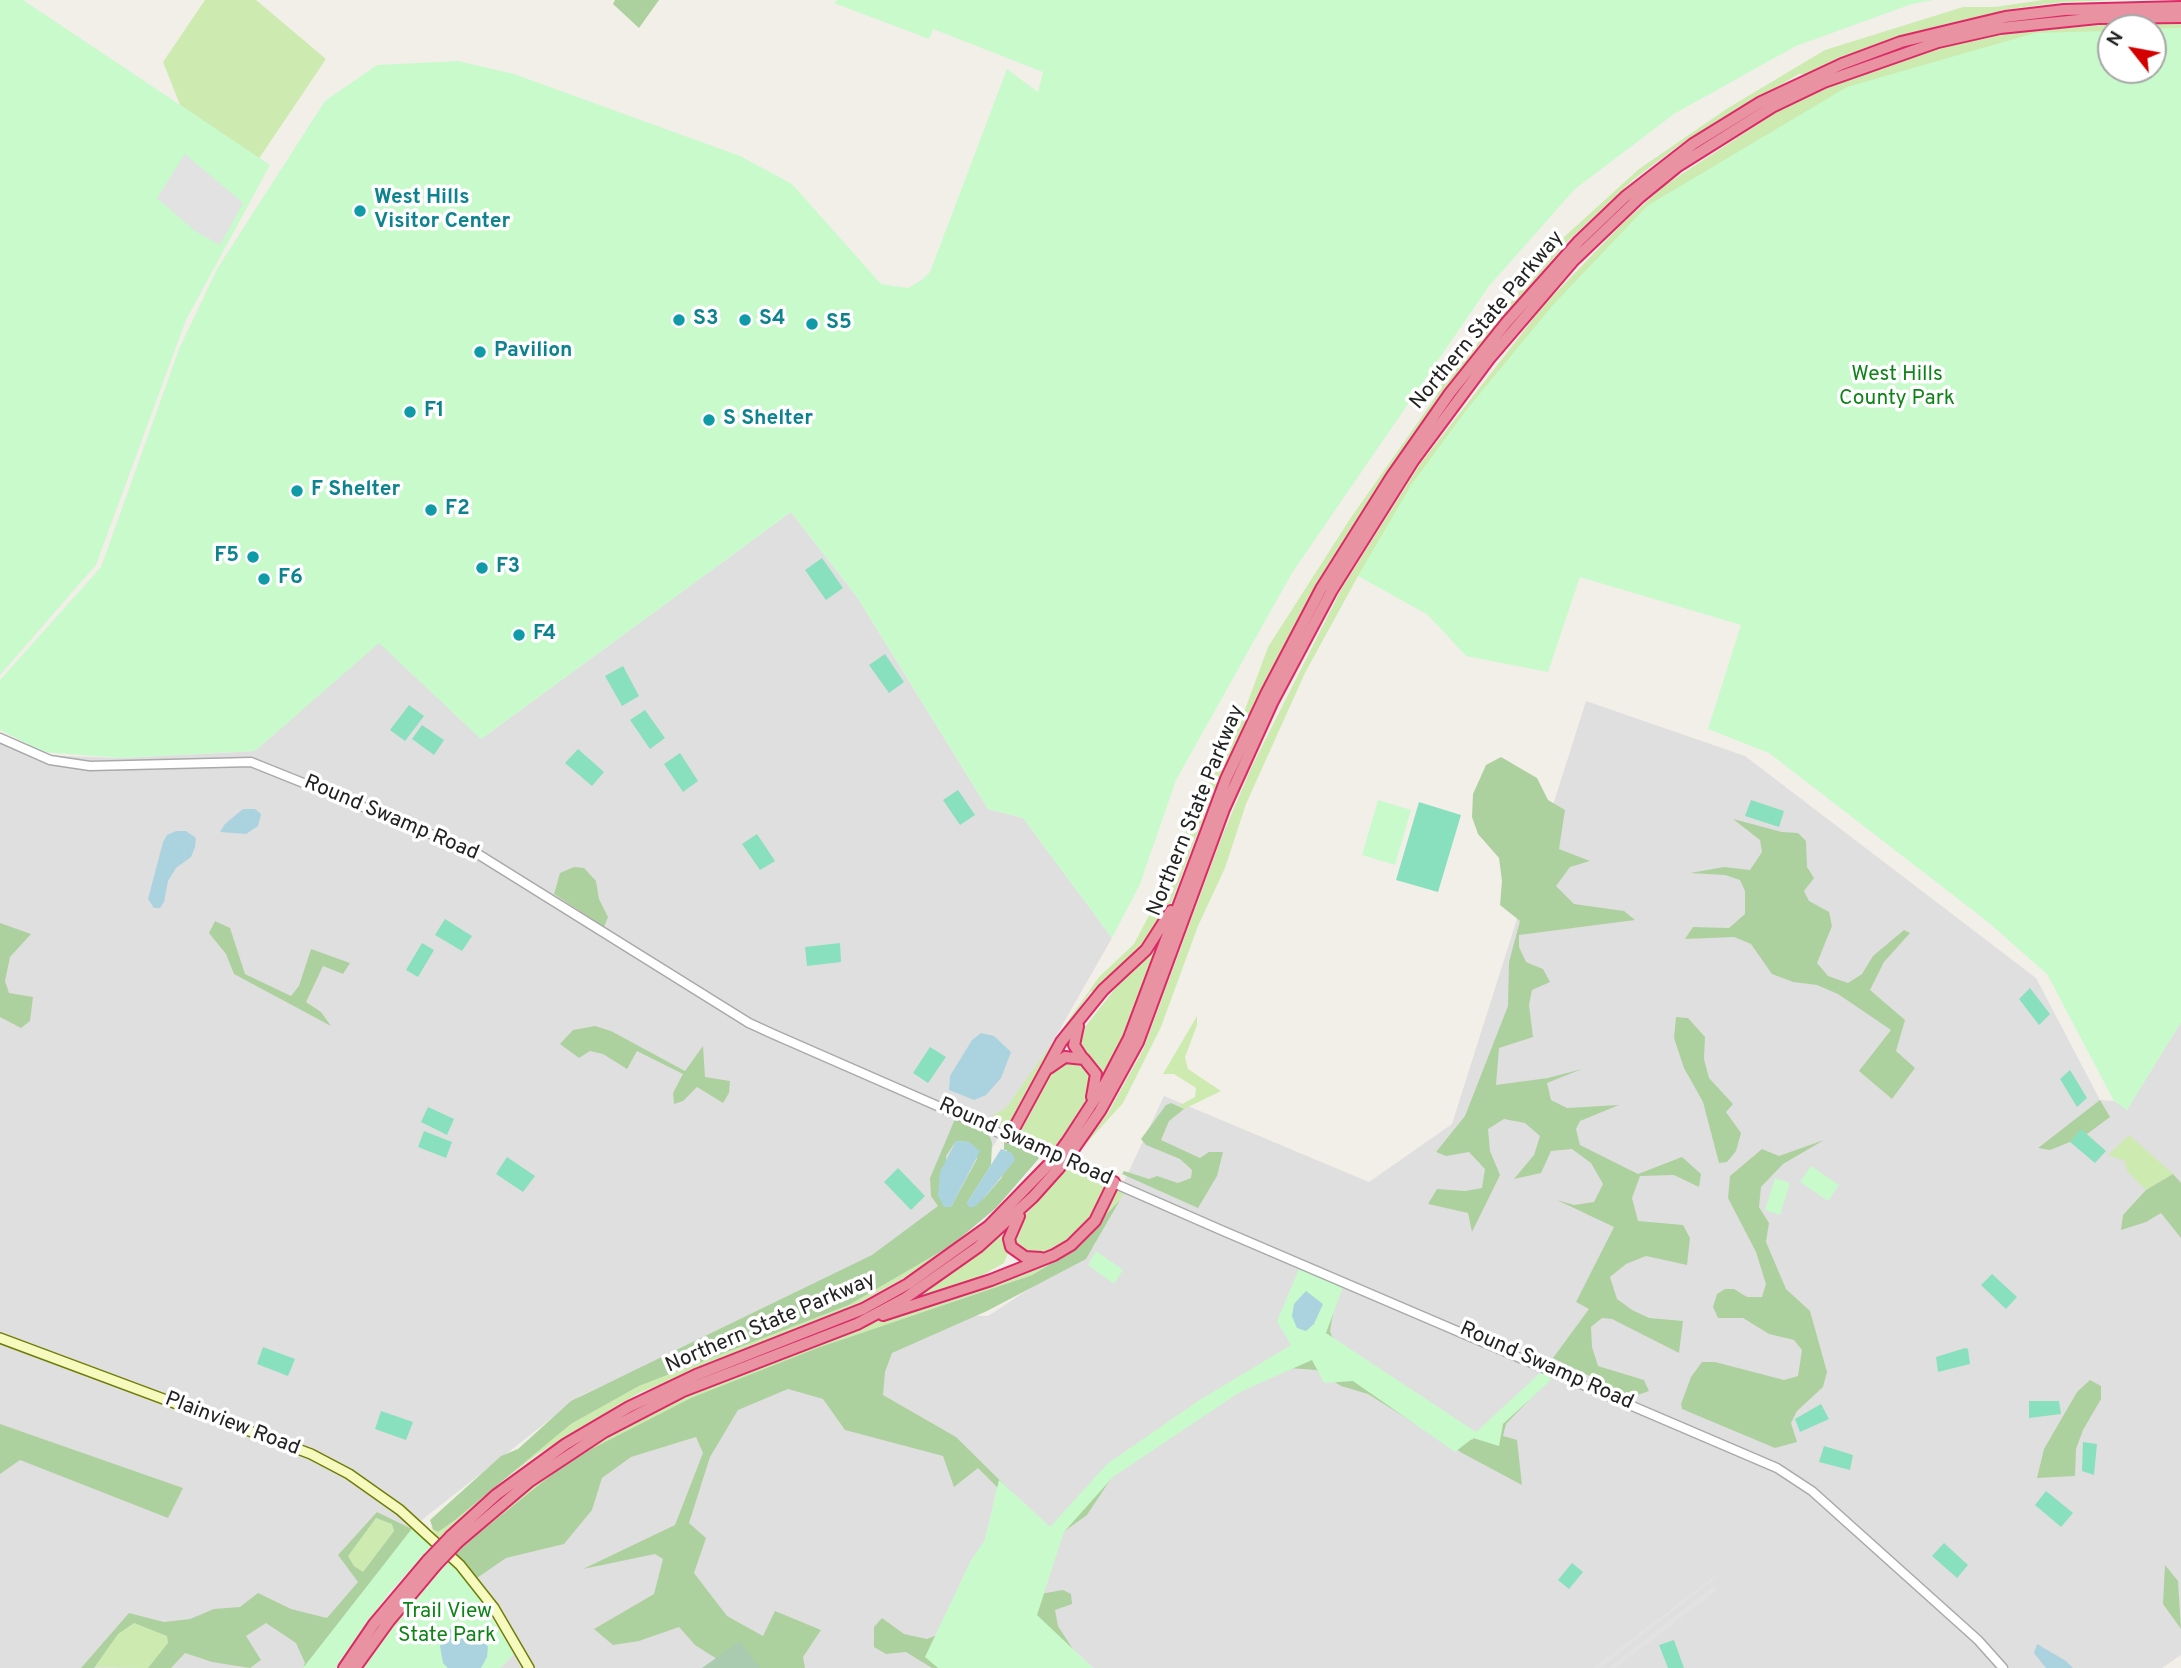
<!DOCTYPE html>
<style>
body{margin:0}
#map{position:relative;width:2181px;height:1668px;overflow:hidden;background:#f2efe9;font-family:Overpass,sans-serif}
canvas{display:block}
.north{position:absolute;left:2097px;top:14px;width:70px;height:70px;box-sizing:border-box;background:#fff;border:2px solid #a7a7a7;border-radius:50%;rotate:301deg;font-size:19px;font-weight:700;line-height:28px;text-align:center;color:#222}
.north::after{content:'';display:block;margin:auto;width:24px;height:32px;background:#d40000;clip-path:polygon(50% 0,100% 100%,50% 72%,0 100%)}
</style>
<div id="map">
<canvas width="2181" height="1668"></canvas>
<div class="north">N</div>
</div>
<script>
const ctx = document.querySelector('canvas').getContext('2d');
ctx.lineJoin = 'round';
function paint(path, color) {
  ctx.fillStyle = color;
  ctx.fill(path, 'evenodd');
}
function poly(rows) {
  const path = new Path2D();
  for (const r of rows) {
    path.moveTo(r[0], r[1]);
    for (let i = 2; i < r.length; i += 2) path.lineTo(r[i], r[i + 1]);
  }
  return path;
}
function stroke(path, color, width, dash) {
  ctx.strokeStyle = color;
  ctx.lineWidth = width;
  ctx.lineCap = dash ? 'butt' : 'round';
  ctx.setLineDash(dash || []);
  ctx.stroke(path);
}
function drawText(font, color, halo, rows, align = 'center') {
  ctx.font = font + ' Overpass,sans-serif';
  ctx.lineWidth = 7;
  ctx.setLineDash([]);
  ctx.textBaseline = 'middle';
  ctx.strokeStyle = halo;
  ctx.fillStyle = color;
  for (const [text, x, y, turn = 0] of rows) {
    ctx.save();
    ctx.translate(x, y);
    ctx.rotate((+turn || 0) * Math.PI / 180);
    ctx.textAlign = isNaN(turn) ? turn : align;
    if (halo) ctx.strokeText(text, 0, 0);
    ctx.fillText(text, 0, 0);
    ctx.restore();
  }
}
const residential = poly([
 [791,512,857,597,988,809,1023,818,1112,938,949,1224,580,1396,414,1526,303,1668,0,1668,0,732,35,755,121,758,255,751,379,642,481,739],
 [1586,701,1745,756,2036,978,2100,1100,2114,1101,2127,1109,2181,1022,2181,1655,2162,1668,1093,1668,1037,1615,1050,1527,999,1480,985,1540,938,1668,500,1668,514,1654,463,1556,665,1418,933,1315,988,1316,1094,1246,1164,1096,1369,1182,1452,1124]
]);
const grass = poly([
 [205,0,256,0,326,59,258,160,180,105,163,62],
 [2043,0,2119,0,2063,2,2002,10,1996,15,1932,28,1884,43,1808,74,1799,74,1681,144,1633,180,1568,241,1473,353,1255,709,1213,793,1167,914,1155,934,1096,995,1091,991,1035,1077,1008,1128,986,1119,1006,1108,1099,977,1134,944,1155,904,1191,820,1240,723,1268,647,1350,519,1437,395,1452,362,1476,345,1563,238,1639,169,1728,108,1825,50,1963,7,1995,7],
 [2148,21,2181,21,2181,32,2111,28,2111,34,1358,576,1305,673,1246,804,1225,868,1198,926,1161,1027,1123,1103,1075,1156,1108,1113,1143,1050,1222,836,1252,766,1342,588,1420,464,1544,305,1621,225,1665,185,1786,106,1853,75,1921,52,1998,34],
 [1159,937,1162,939,1130,1026,1101,1082,1079,1049,1078,1036,1114,990,1117,980],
 [1197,1016,1197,1025,1185,1057,1188,1069,1221,1091,1184,1109,1175,1108,1195,1097,1196,1088,1174,1074,1163,1074],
 [1079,1059,1093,1075,1090,1095,1071,1130,1054,1151,1023,1137,1020,1129,1055,1065],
 [2129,1135,2173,1174,2146,1190,2127,1171,2125,1161,2108,1155],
 [1067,1166,1102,1182,1105,1189,1085,1225,1073,1237,1039,1257,1022,1254,1014,1242,1014,1228],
 [1118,1190,1124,1194,1094,1232,1071,1252,1032,1275,820,1347,454,1553,518,1497,568,1459,631,1423,691,1393,1070,1248],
 [1008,1226,1008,1253,1004,1263,960,1288,910,1301,947,1276],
 [952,1245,918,1270,834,1317,639,1393,538,1454,500,1483,440,1539,433,1531,431,1526,438,1532,571,1424,639,1386,849,1305],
 [376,1518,392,1524,394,1531,363,1572,354,1566,348,1556],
 [134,1623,167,1636,168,1643,161,1654,148,1668,92,1667,118,1634]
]);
const forest = poly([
 [615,0,659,0,639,28,613,4],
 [1501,757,1537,778,1548,800,1565,810,1559,849,1590,861,1570,867,1556,886,1574,904,1624,911,1635,920,1519,935,1519,947,1526,962,1543,969,1550,982,1532,990,1529,1005,1533,1037,1499,1048,1496,1085,1548,1078,1582,1069,1547,1083,1551,1100,1567,1108,1619,1105,1580,1121,1576,1129,1580,1145,1638,1174,1682,1157,1701,1174,1699,1187,1674,1175,1640,1176,1632,1198,1638,1221,1683,1225,1690,1238,1687,1265,1646,1256,1626,1264,1610,1277,1617,1299,1632,1310,1649,1318,1683,1321,1679,1353,1612,1319,1602,1318,1591,1327,1592,1347,1598,1366,1644,1380,1649,1391,1632,1397,1553,1358,1589,1309,1576,1302,1614,1227,1557,1200,1574,1205,1594,1202,1603,1184,1591,1163,1572,1149,1551,1151,1541,1173,1514,1179,1534,1155,1540,1136,1525,1123,1504,1119,1488,1129,1490,1151,1500,1175,1472,1232,1468,1213,1428,1204,1437,1189,1465,1191,1482,1188,1485,1169,1469,1152,1446,1156,1436,1152,1465,1116,1508,1006,1509,962,1520,921,1500,905,1502,881,1499,858,1478,834,1472,817,1473,794,1486,765],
 [1733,819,1782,832,1798,833,1806,841,1807,867,1814,878,1804,891,1809,901,1829,912,1832,926,1817,963,1828,976,1848,983,1862,974,1873,956,1904,930,1910,933,1884,962,1870,990,1905,1020,1896,1051,1915,1068,1892,1099,1859,1071,1891,1030,1838,994,1817,985,1793,982,1772,974,1751,944,1734,937,1685,939,1693,927,1729,928,1745,914,1745,891,1740,880,1725,875,1690,873,1724,867,1750,870,1762,852,1760,840],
 [574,867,584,868,596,881,599,899,608,917,604,927,554,894,560,873],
 [215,921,230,928,245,974,291,996,299,986,311,949,350,963,343,974,323,966,306,1002,321,1012,331,1026,234,974,226,954,209,933],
 [0,923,31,934,10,957,5,981,9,993,33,997,30,1021,21,1028,0,1017],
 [1676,1017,1688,1018,1705,1037,1704,1059,1709,1078,1733,1104,1726,1112,1741,1133,1736,1151,1727,1162,1719,1163,1703,1102,1684,1068,1674,1038],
 [595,1026,611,1031,685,1071,703,1046,705,1077,730,1081,729,1093,723,1103,697,1087,683,1101,674,1104,673,1093,683,1074,637,1051,627,1069,603,1054,590,1051,579,1058,560,1044,573,1030],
 [2100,1100,2110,1117,2087,1134,2081,1130,2070,1142,2050,1150,2038,1148],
 [1171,1103,1184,1109,1169,1121,1161,1140,1200,1158,1209,1152,1223,1152,1217,1176,1198,1208,1122,1174,1124,1171,1149,1179,1157,1176,1178,1183,1191,1178,1192,1170,1180,1159,1146,1145,1141,1139,1166,1105],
 [955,1119,980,1129,990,1137,992,1143,991,1165,967,1203,984,1198,1002,1177,1007,1150,1004,1150,1004,1140,1041,1156,996,1208,952,1245,849,1305,639,1386,571,1424,455,1520,438,1532,433,1529,430,1520,501,1456,518,1449,571,1401,872,1255,938,1206,931,1196,930,1178],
 [956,1141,969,1142,977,1159,951,1207,946,1156],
 [1824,1140,1783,1164,1761,1187,1759,1207,1769,1223,1766,1242,1786,1289,1810,1311,1827,1372,1823,1387,1797,1411,1791,1423,1797,1442,1775,1448,1682,1409,1681,1404,1691,1377,1702,1362,1715,1362,1784,1380,1798,1376,1802,1350,1794,1340,1769,1334,1743,1318,1718,1318,1713,1307,1717,1294,1725,1289,1734,1289,1747,1297,1762,1297,1766,1284,1756,1252,1728,1198,1730,1176,1762,1149,1779,1156],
 [2173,1174,2181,1183,2181,1238,2161,1213,2146,1222,2121,1230,2123,1215,2146,1190],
 [1120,1200,1086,1259,987,1311,892,1353,885,1372,883,1395,956,1437,1048,1528,1053,1527,1106,1467,1294,1347,1337,1290,1330,1331,1334,1342,1472,1440,1541,1377,1549,1379,1506,1424,1503,1436,1517,1440,1522,1485,1462,1453,1368,1394,1341,1386,1316,1370,1289,1368,1243,1389,1112,1477,1087,1515,1062,1533,1054,1562,997,1487,978,1468,954,1487,943,1456,845,1430,823,1399,788,1389,738,1410,710,1457,689,1523,706,1538,694,1573,727,1616,763,1636,775,1611,821,1630,803,1657,805,1668,731,1668,695,1645,679,1627,639,1641,613,1645,594,1629,654,1594,663,1559,655,1554,583,1569,675,1525,703,1453,696,1437,631,1457,602,1478,592,1510,564,1544,506,1558,477,1578,453,1554,570,1460,691,1398,820,1347,1032,1275,1071,1252],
 [2090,1380,2101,1386,2101,1399,2083,1430,2076,1449,2075,1476,2037,1478,2044,1449,2077,1392],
 [0,1424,183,1488,168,1518,20,1460,0,1474],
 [377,1512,412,1529,433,1546,303,1668,305,1663,296,1643,266,1623,246,1636,261,1660,250,1668,212,1662,185,1653,171,1668,148,1668,168,1643,167,1636,134,1623,118,1634,94,1668,81,1668,129,1613,164,1622,190,1619,214,1609,240,1607,258,1593,291,1609,327,1618,358,1582,338,1555],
 [376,1518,392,1524,394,1531,363,1572,354,1566,348,1556],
 [2165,1565,2178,1581,2181,1629,2163,1604],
 [1063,1590,1071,1594,1072,1604,1055,1610,1058,1626,1085,1668,932,1668,906,1652,886,1654,874,1647,874,1627,882,1618,904,1634,927,1639,1040,1594]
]);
const cemetery = poly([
 [740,1641,760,1668,702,1668]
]);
const park = poly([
 [0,0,23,0,270,165,186,320,96,565,0,675],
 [837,0,1933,0,1912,4,1796,46,1674,114,1575,189,1489,286,1292,573,1176,780,1140,884,1112,938,1023,818,988,809,857,597,791,512,481,739,379,643,255,751,121,758,43,752,0,730,0,680,101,567,179,349,217,269,325,101,377,65,458,61,514,74,740,156,792,184,881,284,908,288,922,280,930,272,1007,69,1038,92,1043,72,933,29,929,39,834,3],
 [2181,28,2181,1022,2127,1110,2114,1101,2047,974,1988,922,1769,753,1708,729,1741,625,1580,577,1548,672,1466,656,1428,615,1358,576,1411,485,1467,409,1553,305,1647,206,1847,87,2035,33,2111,31,2111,70,2153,70,2153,29],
 [1378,800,1411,810,1395,865,1362,855],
 [1811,1166,1839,1185,1828,1201,1800,1182],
 [1775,1178,1790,1183,1780,1215,1765,1210],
 [1096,1251,1123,1270,1114,1284,1088,1265],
 [1299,1269,1343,1287,1326,1333,1476,1432,1541,1372,1552,1379,1503,1424,1499,1446,1473,1438,1455,1452,1353,1381,1324,1383,1312,1360,1240,1392,1113,1477,1064,1532,1037,1615,1093,1668,938,1668,925,1657,971,1560,985,1540,999,1480,1050,1527,1107,1464,1198,1401,1291,1345,1277,1321],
 [414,1526,433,1546,389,1593,336,1668,303,1668],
 [449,1560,478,1595,514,1654,500,1668,363,1668,400,1616]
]);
const pitch = poly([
 [822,558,843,588,826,600,805,570],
 [885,654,904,682,889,693,869,665],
 [623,666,639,696,622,706,605,676],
 [409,705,424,716,405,741,390,730],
 [645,710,665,738,650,749,630,720],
 [422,725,444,740,434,755,412,739],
 [578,749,604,772,592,786,565,763],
 [680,753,698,781,683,792,664,764],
 [958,790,975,815,960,825,943,800],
 [1751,800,1784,811,1779,827,1745,816],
 [1419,802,1461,815,1438,892,1396,880],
 [757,834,775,861,760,870,742,844],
 [445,919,472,936,462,951,435,935],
 [422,943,434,950,418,977,406,970],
 [840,943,841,962,807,966,805,947],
 [2030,988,2050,1014,2039,1025,2019,999],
 [930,1047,946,1057,928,1083,913,1073],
 [2070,1070,2087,1098,2077,1107,2060,1079],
 [428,1107,454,1119,447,1135,421,1122],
 [2081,1129,2106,1151,2095,1163,2070,1142],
 [424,1131,452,1142,446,1158,418,1147],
 [507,1157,535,1176,523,1192,496,1174],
 [898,1168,925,1196,911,1210,884,1182],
 [1992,1274,2017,1297,2006,1309,1981,1285],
 [263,1347,295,1359,288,1376,257,1364],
 [1965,1348,1968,1349,1970,1364,1938,1372,1936,1357],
 [2029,1401,2059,1401,2061,1414,2029,1418],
 [1821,1404,1829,1419,1800,1432,1795,1419],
 [381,1411,413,1422,406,1440,375,1429],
 [2083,1442,2097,1444,2094,1475,2082,1471],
 [1824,1446,1853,1455,1850,1470,1819,1462],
 [2046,1491,2073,1513,2061,1527,2035,1505],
 [1944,1543,1968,1565,1957,1578,1932,1556],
 [1572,1563,1583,1572,1569,1589,1558,1580],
 [1674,1640,1684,1668,1668,1668,1659,1645]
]);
const parking = poly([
 [185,154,243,203,220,245,195,231,157,198],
 [1716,1575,1717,1577,1600,1668,1593,1668],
 [1715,1585,1717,1590,1616,1668,1608,1668]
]);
const water = poly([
 [243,809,255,809,261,814,258,826,246,834,220,832,225,824],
 [176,831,186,831,196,838,195,847,191,857,176,868,168,881,164,902,160,908,154,908,148,899,163,842,167,835],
 [981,1033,994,1036,1011,1052,1001,1078,986,1095,974,1100,949,1090,950,1076,972,1040],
 [956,1141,969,1142,980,1151,951,1207,944,1207,938,1196,940,1172],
 [1001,1149,1012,1153,1015,1160,984,1198,974,1207,969,1207,967,1203],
 [1306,1291,1323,1304,1314,1324,1306,1331,1297,1328,1292,1316,1294,1304],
 [461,1625,483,1639,488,1647,487,1657,481,1668,448,1668,443,1663,440,1646,446,1635,452,1627],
 [2037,1644,2066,1661,2073,1668,2046,1668,2034,1653]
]);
const tertiary = poly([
 [0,738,50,760,90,766,251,762,473,851,749,1023,773,1034,1221,1230,1777,1468,1812,1491,1978,1640,2003,1668]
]);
const secondary = poly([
 [0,1338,311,1454,349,1474,400,1510,460,1565,494,1608,529,1668]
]);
const motorway = poly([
 [1078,1026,1074,1045,1083,1059],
 [1049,1068,1065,1057,1084,1059,1096,1074,1092,1097],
 [1010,1136,1061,1042,1103,990,1146,950,1171,911],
 [1067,1142,1106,1082,1129,1038,1226,779,1267,692,1321,589,1392,476,1450,393,1506,323,1579,241,1625,197,1693,144,1761,102,1842,64,1901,42,2005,17,2064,10,2181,7],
 [1075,1147,1100,1111,1138,1042,1224,809,1272,703,1332,590,1413,461,1489,359,1573,261,1640,197,1678,166,1772,107,1824,82,1938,42,2000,28,2098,18,2181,17],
 [1019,1216,1009,1239,1011,1247,1025,1257,1041,1258],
 [883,1315,991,1280,1054,1255,1071,1245,1095,1221,1114,1182],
 [451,1536,496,1495,566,1444,629,1407,696,1375,863,1309,908,1284,989,1226,1056,1157],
 [458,1542,530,1481,604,1432,683,1391,857,1324,904,1299,978,1247,1033,1197,1059,1168],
 [344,1668,374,1624,428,1560],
 [355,1668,389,1621,436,1565]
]);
const motorwayBridge = poly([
 [1056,1157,1067,1142],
 [1059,1168,1075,1147],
 [428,1560,451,1536],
 [436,1565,458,1542]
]);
const markers = [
 [360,211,7,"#0f9aa8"],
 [679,320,7,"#0f9aa8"],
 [745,320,7,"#0f9aa8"],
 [812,324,7,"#0f9aa8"],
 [480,352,7,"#0f9aa8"],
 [410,412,7,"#0f9aa8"],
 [709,420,7,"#0f9aa8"],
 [297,491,7,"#0f9aa8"],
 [431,510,7,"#0f9aa8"],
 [253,557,7,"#0f9aa8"],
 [482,568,7,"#0f9aa8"],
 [264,579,7,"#0f9aa8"],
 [519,635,7,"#0f9aa8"]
];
const cultureNames = [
 ["West Hills",374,199],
 ["Visitor Center",374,223],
 ["S3",693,320],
 ["S4",759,320],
 ["S5",826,324],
 ["Pavilion",494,352],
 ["F1",424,412],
 ["S Shelter",723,420],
 ["F Shelter",311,491],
 ["F2",445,510],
 ["F5",239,557,"right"],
 ["F3",496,568],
 ["F6",278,579],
 ["F4",533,635]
];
const streetNames = [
 ["Northern State Parkway",1488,321,-50],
 ["Northern State Parkway",1197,811,-68],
 ["Round Swamp Road",391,819,23],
 ["Round Swamp Road",1025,1143,24],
 ["Northern State Parkway",771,1324,-23],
 ["Round Swamp Road",1546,1367,24],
 ["Plainview Road",232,1425,21]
];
const parkNames = [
 ["West Hills",1897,376],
 ["County Park",1897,400],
 ["Trail View",447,1613],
 ["State Park",447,1637]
];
paint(residential, '#e0dfdf');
paint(grass, '#cdebb0');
paint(forest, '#add19e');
paint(cemetery, '#aacbaf');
paint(park, '#c8facc');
paint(pitch, '#88e0be');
paint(parking, '#e2e2e2');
paint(water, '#aad3df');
stroke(tertiary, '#a9a9a9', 11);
stroke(secondary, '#707d05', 12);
stroke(motorway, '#dc2a67', 14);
stroke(tertiary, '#fff', 8);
stroke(secondary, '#f7fabf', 9);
stroke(motorway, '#e892a2', 10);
stroke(motorwayBridge, '#dc2a67', 14, []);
stroke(motorwayBridge, '#e892a2', 10);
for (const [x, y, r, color] of markers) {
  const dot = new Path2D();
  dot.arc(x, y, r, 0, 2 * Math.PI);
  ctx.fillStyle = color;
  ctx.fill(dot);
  stroke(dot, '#fff', 2.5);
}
drawText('bold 21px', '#0d838f', '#fff', cultureNames, 'left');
drawText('21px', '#222', '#fff', streetNames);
drawText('21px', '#0c8416', '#fff', parkNames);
</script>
